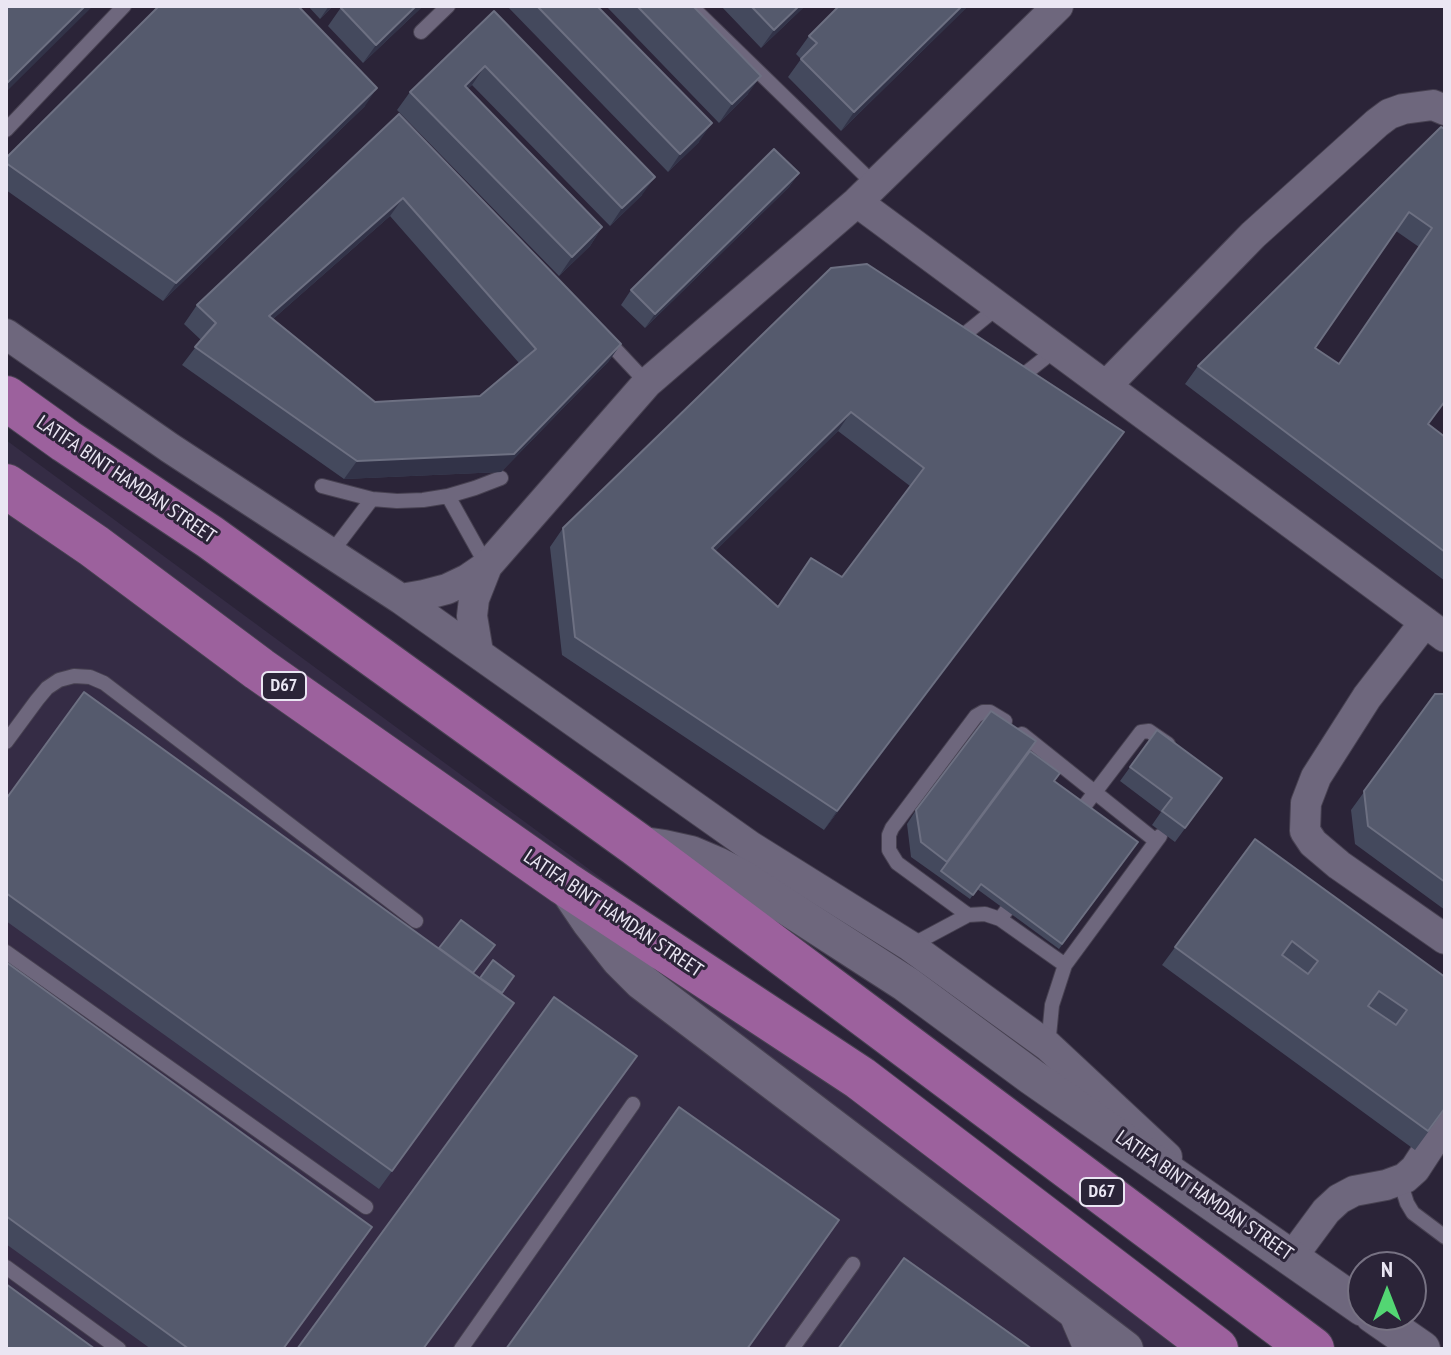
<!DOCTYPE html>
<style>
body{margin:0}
#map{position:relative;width:1451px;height:1355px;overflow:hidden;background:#2b2438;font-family:"PT Sans Narrow",sans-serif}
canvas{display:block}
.frame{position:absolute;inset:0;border:8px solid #eae6f3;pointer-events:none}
.north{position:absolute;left:1347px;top:1251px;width:80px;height:80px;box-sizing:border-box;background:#2b2438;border:2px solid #777283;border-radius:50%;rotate:0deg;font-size:22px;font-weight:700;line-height:32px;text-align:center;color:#eae6f3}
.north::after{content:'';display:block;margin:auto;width:28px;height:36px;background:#53d673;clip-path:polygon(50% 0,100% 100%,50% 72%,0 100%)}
</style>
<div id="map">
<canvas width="1451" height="1355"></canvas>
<div class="frame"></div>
<div class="north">N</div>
</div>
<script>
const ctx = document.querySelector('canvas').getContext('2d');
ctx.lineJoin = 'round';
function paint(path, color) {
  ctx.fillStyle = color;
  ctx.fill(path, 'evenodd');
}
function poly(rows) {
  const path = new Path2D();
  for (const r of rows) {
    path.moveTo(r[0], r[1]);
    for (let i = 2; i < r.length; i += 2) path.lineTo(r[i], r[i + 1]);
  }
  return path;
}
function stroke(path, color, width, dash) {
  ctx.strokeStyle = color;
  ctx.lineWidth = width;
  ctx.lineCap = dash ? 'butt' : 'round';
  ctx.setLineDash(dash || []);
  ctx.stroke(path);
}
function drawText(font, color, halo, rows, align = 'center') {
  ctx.font = font + ' "PT Sans Narrow",sans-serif';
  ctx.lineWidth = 6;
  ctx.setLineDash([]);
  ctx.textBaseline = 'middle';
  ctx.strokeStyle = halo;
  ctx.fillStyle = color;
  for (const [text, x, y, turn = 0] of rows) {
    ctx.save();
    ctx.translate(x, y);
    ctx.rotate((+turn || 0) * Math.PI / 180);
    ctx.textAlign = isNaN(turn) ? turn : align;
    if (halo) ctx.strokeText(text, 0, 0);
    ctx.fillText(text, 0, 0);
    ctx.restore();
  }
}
const built = poly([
 [6,440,1241,1349,6,1349]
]);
const service = poly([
 [691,6,874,184],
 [421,32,448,6],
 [6,130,124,6],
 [604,337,647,383],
 [955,342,998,307],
 [1017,380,1055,350],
 [322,486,372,499,397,501,423,500,448,496,475,488,501,478],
 [448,496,487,566],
 [331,553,372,499],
 [1022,734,1156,841],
 [6,742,37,700,47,688,59,680,74,676,90,677,104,683,416,921],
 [1076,817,1141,732,1149,731,1168,744],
 [968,915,897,863,889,850,889,835,892,828,976,716,983,712,990,712,1005,721],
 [1000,919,1018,895],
 [910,946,968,915,985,914,1000,919,1065,965],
 [6,952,366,1207],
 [1048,1046,1052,1005,1065,965,1160,836],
 [1400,1181,1407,1203,1413,1213,1445,1237],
 [6,1267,119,1349],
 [461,1349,633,1104],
 [792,1349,853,1264]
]);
const minor = poly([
 [857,202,1445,637],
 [6,334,170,448,401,599,750,846,910,946,1048,1046,1167,1157],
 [1106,386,1253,235,1377,123,1389,114,1403,109,1433,105,1445,110],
 [401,599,424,595,447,589,468,579,487,566,647,383,857,202,1058,6],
 [1425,622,1367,697,1316,777,1306,803,1305,831,1313,843,1339,865,1445,939],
 [478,652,472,616,474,599,487,566],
 [1292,1257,1326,1211,1339,1199,1354,1191,1386,1185,1405,1178,1415,1169,1445,1123],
 [1071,1307,1089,1349]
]);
const tertiary = poly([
 [637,844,664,848,691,854,717,865,742,878,906,984,1032,1077,1363,1308],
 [569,891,590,922,619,959,642,982,1125,1349],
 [1373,1315,1422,1349]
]);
const primary = poly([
 [6,398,66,441,210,537,636,844,1312,1349],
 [6,486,94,546,259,669,564,883,860,1078,1216,1349]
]);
const wall = poly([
 [308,6,333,6,320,19],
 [342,6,423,6,363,63,328,26],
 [507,6,597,6,699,142,668,172],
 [606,6,693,6,748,94,719,123],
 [721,6,805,6,761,48],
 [839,6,968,6,841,131,788,77,801,59,796,54,809,36],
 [494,11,642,195,610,226,472,85,467,89,602,227,590,246,559,276,397,110,410,92],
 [365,106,163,301,6,190,6,158],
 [399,114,621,344,608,362,501,472,344,479,182,365,201,340,184,324,197,305],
 [390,216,519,363,480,396,375,402,273,319],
 [1441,127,1429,424,1445,437,1445,581,1185,384,1198,366],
 [1396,231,1419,247,1339,364,1315,348],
 [799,173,789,187,645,328,621,305,631,290],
 [831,268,1124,432,824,830,562,655,550,547,563,528],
 [838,431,910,486,842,577,778,607,715,551],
 [1435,694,1445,694,1445,910,1355,844,1351,810],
 [1157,730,1212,792,1175,842,1152,825,1161,812,1120,781],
 [1030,751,1054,781,1138,842,1059,949,977,889,970,899,911,857,907,824,916,810],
 [6,799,474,973,514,1003,379,1189,6,921],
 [1255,839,1445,977,1445,1109,1415,1150,1162,965],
 [6,962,284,1349,151,1349,6,1244]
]);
const shadedWall = poly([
 [85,6,93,6,6,92,6,84],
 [329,6,333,6,320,19],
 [416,6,423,6,363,63,376,45],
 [799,6,805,6,761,48,774,30],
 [962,6,968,6,841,131,854,112],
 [485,66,472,85,452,104,465,86],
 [761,76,748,94,719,123,732,104],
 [377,88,365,106,163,301,176,283],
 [712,123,699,142,668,172,680,154],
 [799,173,789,187,645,328,655,314],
 [655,177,642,195,610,226,622,208],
 [403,198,390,216,256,334,269,316],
 [602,227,590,246,559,276,572,257],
 [621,344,608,362,501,472,344,479,357,461],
 [851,412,838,431,699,567,712,548],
 [1124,432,1112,450,824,830,837,811]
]);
const building = poly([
 [6,6,85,6,6,84,6,6],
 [159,6,298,6,377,88,176,283,6,163,6,158,159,6],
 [342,6,416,6,376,45,341,8,342,6],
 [537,6,597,6,712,123,680,154,537,6],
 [637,6,693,6,761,76,732,104,637,6],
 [751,6,799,6,774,30,751,6],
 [839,6,962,6,854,112,801,59,817,43,809,36,839,6],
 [494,11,655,177,622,208,485,66,465,86,602,227,572,257,410,92,494,11],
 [399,114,621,344,514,454,357,461,195,347,216,323,197,305,399,114],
 [403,198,536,349,480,396,375,402,269,316,403,198],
 [1441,127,1445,129,1445,401,1428,424,1445,437,1445,552,1198,366,1441,127],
 [1409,212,1432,228,1339,364,1315,348,1409,212],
 [774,149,799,173,655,314,631,290,774,149],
 [867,264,1124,432,837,811,575,637,563,528,831,268,867,264],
 [851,412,924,468,842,577,811,558,778,607,712,548,851,412],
 [84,692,514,1003,392,1171,6,893,6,799,84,692],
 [1435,694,1445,694,1445,882,1368,826,1364,791,1435,694],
 [991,711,1036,741,947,862,921,842,916,810,991,711],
 [1157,730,1222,778,1185,828,1162,811,1172,798,1130,767,1157,730],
 [1030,751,1060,773,1054,781,1138,842,1062,944,981,884,973,895,941,871,1030,751],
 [1255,839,1445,977,1445,1108,1428,1131,1175,947,1255,839],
 [1292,941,1318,961,1308,974,1282,955,1292,941],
 [1379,991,1407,1010,1396,1025,1368,1006,1379,991],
 [461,920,495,945,473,973,439,948,461,920],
 [493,960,514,976,502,993,480,978,493,960],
 [6,962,372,1227,283,1349,189,1349,6,1216,6,962],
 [554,997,637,1056,423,1349,297,1349,554,997],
 [679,1107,839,1220,747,1349,506,1349,679,1107],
 [904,1258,1032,1349,838,1349,904,1258],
 [6,1284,95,1349,6,1349,6,1284]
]);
const shields = [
 [284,686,44],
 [1102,1192,44]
];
const shieldNames = [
 ["D67",284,686],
 ["D67",1102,1192]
];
const streetNames = [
 ["LATIFA BINT HAMDAN STREET",126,480,34],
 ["LATIFA BINT HAMDAN STREET",613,914,34],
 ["LATIFA BINT HAMDAN STREET",1204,1196,35]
];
paint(built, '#352c45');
stroke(service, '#474151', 16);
stroke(minor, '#474151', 32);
stroke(tertiary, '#474151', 38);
stroke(primary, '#474151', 46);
stroke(service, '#6e677d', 14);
stroke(minor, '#6e677d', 30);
stroke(tertiary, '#6e677d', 36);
stroke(primary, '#9c619d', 44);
paint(wall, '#44495d');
paint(shadedWall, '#323348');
paint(building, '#555a6d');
stroke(building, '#6d7082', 2);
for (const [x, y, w] of shields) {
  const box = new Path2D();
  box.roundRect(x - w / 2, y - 14, w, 28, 6);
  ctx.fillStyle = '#2b2438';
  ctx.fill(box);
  stroke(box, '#eae6f3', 2);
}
drawText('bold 18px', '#eae6f3', null, shieldNames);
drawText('20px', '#eae6f3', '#2b2438', streetNames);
</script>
